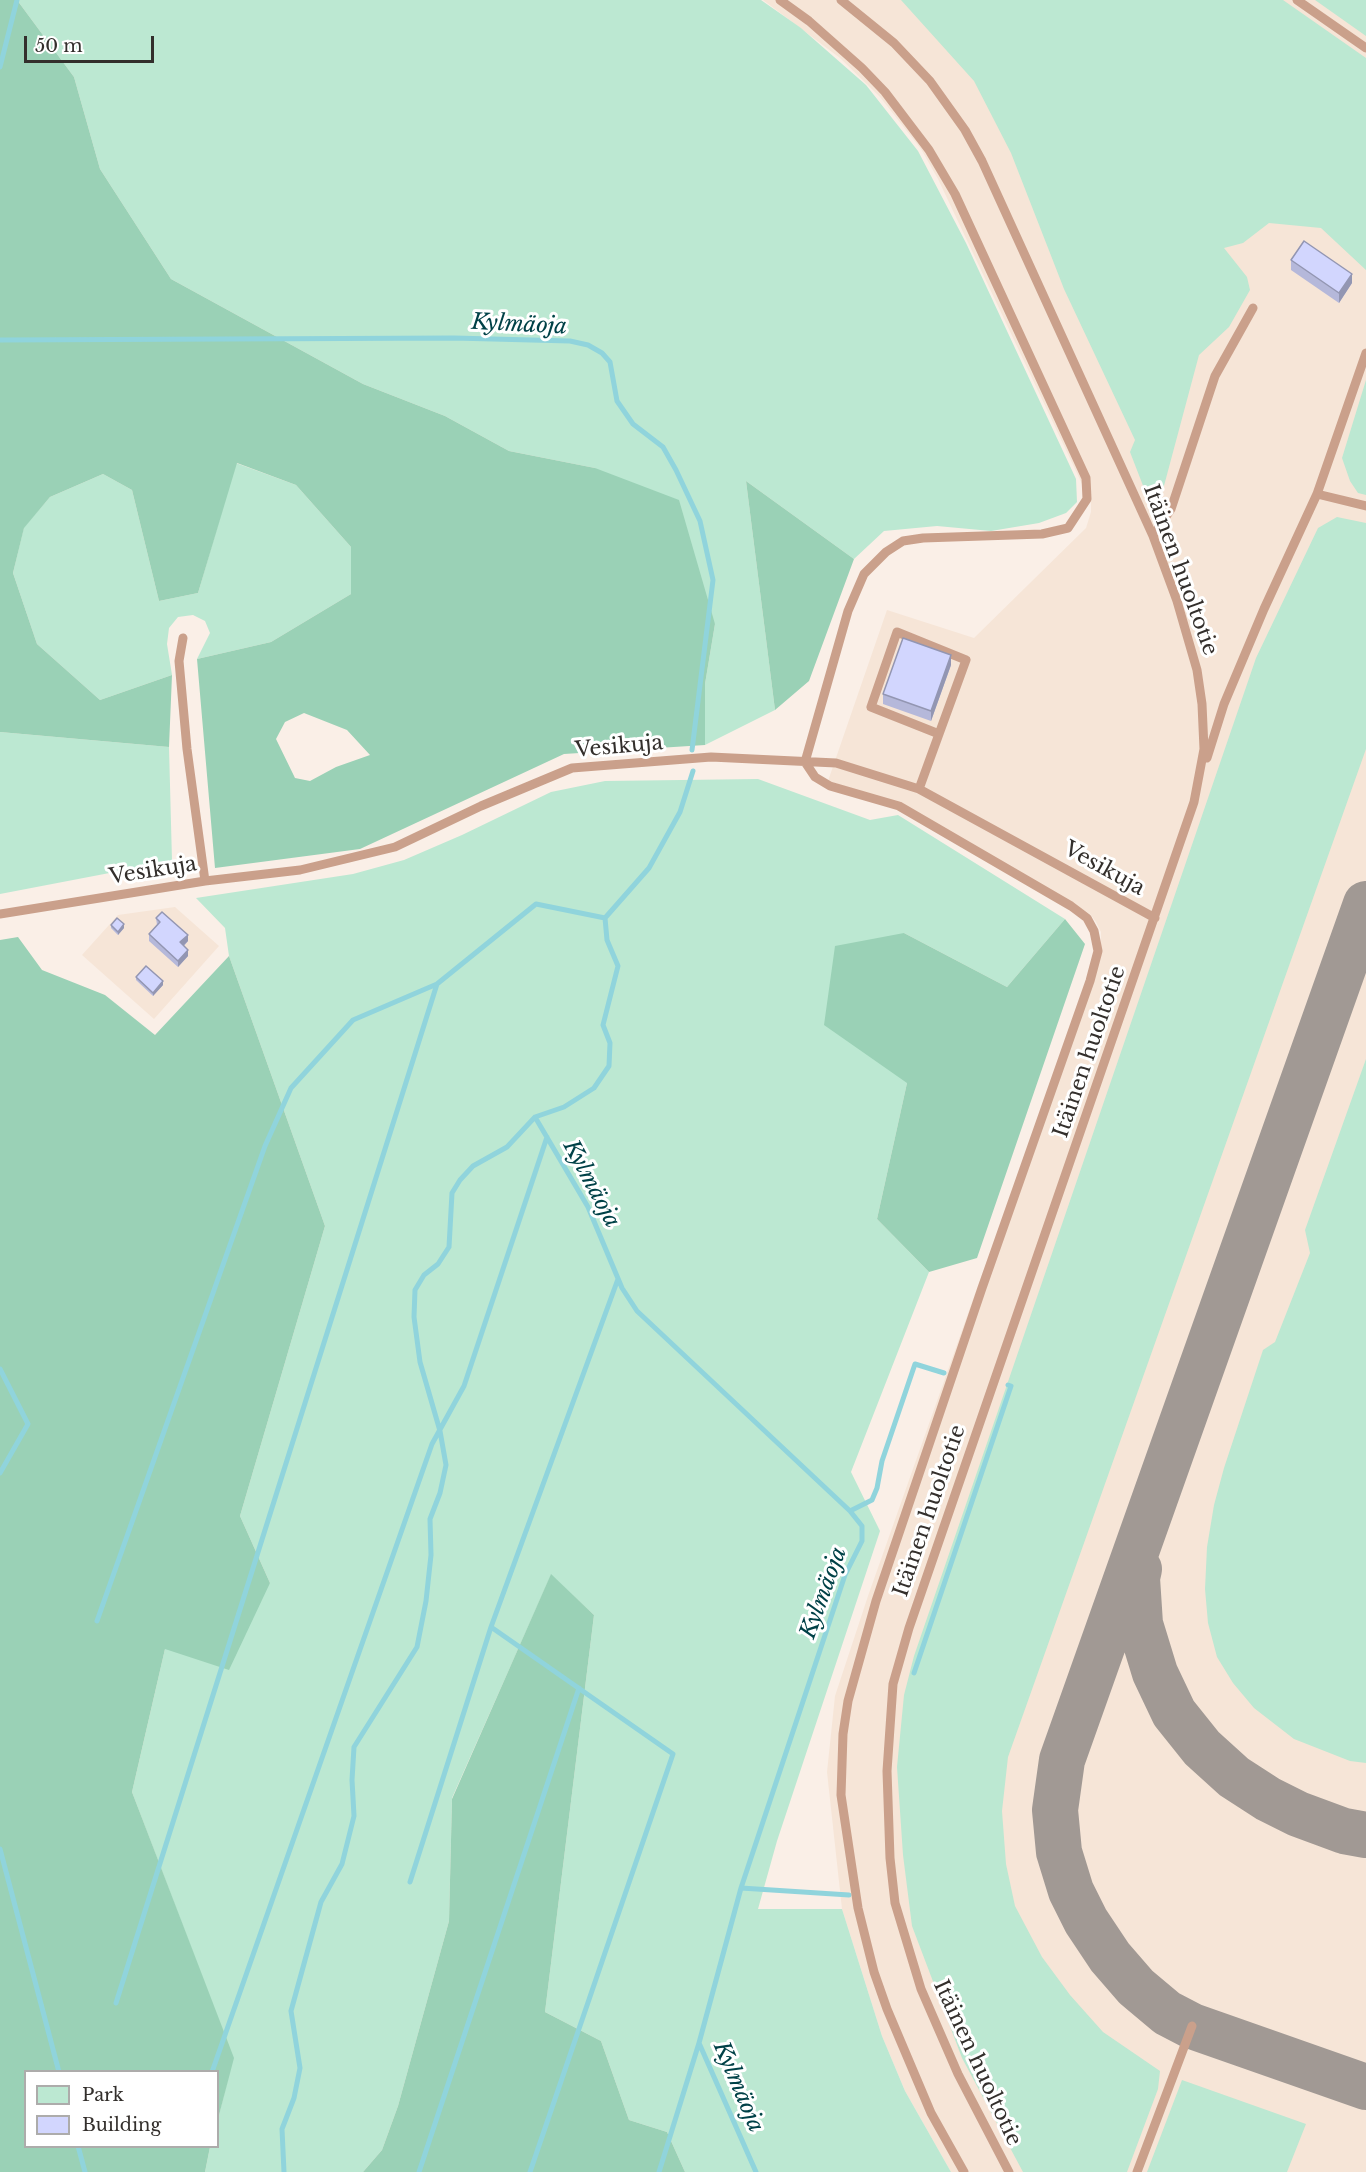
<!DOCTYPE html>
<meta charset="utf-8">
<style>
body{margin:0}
#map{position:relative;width:1366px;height:2172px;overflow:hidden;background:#faefe7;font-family:"Libre Baskerville",serif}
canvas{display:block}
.legend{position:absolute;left:24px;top:2070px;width:195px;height:78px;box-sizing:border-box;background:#fff;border:2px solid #adacab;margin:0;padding:8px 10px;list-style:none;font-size:18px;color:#332f2c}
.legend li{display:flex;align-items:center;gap:12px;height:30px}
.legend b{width:30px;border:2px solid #adacab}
.scale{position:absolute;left:24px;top:36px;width:130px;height:27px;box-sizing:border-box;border:3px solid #332f2c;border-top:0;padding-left:8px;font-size:18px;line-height:21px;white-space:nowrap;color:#332f2c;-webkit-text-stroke:4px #fff;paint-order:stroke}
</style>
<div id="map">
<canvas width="1366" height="2172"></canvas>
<ul class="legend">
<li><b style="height:16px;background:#bce8d2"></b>Park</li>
<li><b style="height:16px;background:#d2d6fe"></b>Building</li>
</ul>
<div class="scale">50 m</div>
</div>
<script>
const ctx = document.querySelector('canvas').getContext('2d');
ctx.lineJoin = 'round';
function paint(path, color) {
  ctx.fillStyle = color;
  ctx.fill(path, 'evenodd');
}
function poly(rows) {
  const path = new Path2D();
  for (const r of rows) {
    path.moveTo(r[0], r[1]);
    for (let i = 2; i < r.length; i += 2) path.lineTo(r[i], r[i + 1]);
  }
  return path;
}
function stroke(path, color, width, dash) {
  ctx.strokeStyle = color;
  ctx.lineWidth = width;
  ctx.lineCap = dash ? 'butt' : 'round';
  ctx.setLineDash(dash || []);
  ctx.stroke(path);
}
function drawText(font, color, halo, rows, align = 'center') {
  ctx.font = font + ' "Libre Baskerville",serif';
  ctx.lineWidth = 6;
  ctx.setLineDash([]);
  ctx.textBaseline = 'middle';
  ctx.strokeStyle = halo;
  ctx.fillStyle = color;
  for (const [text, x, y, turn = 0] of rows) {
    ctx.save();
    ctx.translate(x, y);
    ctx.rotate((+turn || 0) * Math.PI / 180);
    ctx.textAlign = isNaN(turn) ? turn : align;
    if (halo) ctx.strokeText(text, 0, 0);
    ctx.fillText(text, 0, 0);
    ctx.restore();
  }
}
const built = poly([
 [763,0,1366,0,1366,2172,951,2172,905,2091,882,2036,842,1909,827,1772,835,1696,868,1596,977,1288,1092,981,1101,949,1101,932,1096,922,1090,914,893,801,828,781,887,610,974,638,1086,528,1091,512,1091,503,938,179,921,149,880,97,840,58],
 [175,907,219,946,154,1019,82,955,118,915]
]);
const green = poly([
 [17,0,761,0,801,28,866,85,918,151,966,243,1076,479,1077,502,1066,513,1039,523,991,531,937,526,884,531,854,559,746,481,775,710,705,745,705,684,715,624,595,468,509,451,445,416,363,384,171,279,100,169,74,77],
 [901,0,1283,0,1366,58,1366,270,1321,228,1269,223,1243,243,1224,248,1247,277,1250,290,1229,327,1199,355,1161,497,1147,496,1130,452,1135,440,1064,289,1011,153,974,81],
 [1315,0,1366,0,1366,36],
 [1366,380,1366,495,1358,493,1350,481,1342,458],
 [236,463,296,485,351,547,351,594,271,642,197,659,210,633,205,621,193,615,178,617,169,628,167,644,172,675,100,700,37,644,13,573,24,527,50,497,103,474,132,490,159,601,198,593],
 [1337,517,1366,523,1366,749,1008,1757,1002,1811,1006,1864,1015,1906,1042,1957,1070,1995,1103,2032,1160,2071,1158,2089,1127,2172,1023,2172,962,2058,912,1926,903,1855,897,1767,904,1695,914,1656,1256,658,1318,528],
 [0,732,169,747,172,861,0,894],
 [758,779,870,820,898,815,1065,919,1007,987,904,933,907,1083,877,1219,929,1272,851,1472,880,1531,777,1841,758,1909,842,1909,882,2036,905,2091,951,2172,685,2172,667,2132,629,2120,601,2041,545,2012,594,1615,551,1575,452,1798,449,1921,398,2106,382,2150,363,2172,205,2172,210,2147,218,2146,218,2119,233,2058,132,1792,165,1649,270,1583,240,1516,325,1226,229,956,225,928,196,898,353,874,404,860,462,835,551,792,605,781],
 [1366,1059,1366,1763,1350,1761,1294,1739,1254,1708,1233,1683,1217,1657,1208,1623,1205,1589,1207,1547,1214,1505,1224,1468,1263,1350,1275,1342,1310,1253,1305,1230],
 [1182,2080,1306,2124,1287,2172,1147,2172]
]);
const forest = poly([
 [0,0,17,0,74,77,100,169,171,279,363,384,445,416,509,451,595,468,679,500,715,624,705,684,705,745,564,754,360,849,215,868,197,659,271,642,351,594,351,547,296,485,237,463,198,593,159,601,132,490,103,474,50,497,24,528,13,573,37,644,100,700,172,675,169,747,0,732],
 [304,713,347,730,370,755,336,767,310,781,295,778,276,739,285,722],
 [746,481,854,559,809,681,775,710],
 [1065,919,1085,944,977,1258,929,1272,877,1219,907,1083,824,1025,835,946,904,933,1007,987],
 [18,937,42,970,105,995,155,1035,229,956,325,1226,240,1516,270,1583,229,1670,165,1649,132,1792,234,2058,218,2119,218,2072,26,2072,26,2146,210,2147,205,2172,0,2172,0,940],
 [551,1574,594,1615,545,2012,601,2041,629,2120,667,2132,685,2172,363,2172,382,2150,398,2106,449,1921,452,1799]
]);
const stream = poly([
 [0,67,17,0],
 [0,340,454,338,570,341,588,345,602,353,610,362,617,401,633,424,663,447,676,470,700,521,713,580,692,750],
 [535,1117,588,1207,622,1288,637,1311,850,1511,862,1526,862,1541,845,1575,741,1888,699,2043,756,2172],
 [0,1369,28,1424,0,1473],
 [850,1511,872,1500,877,1488,882,1461,915,1364,944,1373],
 [97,1621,265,1146,291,1088,353,1020,437,984],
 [914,1673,1011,1386,1008,1385],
 [0,1849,59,2072],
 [410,1882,491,1627],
 [741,1888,849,1895],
 [116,2003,437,984,536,904,605,918],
 [212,2072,432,1444,464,1386,547,1137],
 [78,2146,85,2172],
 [284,2172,282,2129,294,2098,300,2068,291,2011,321,1902,342,1864,354,1816,352,1780,354,1747,417,1647,426,1601,431,1555,430,1519,440,1493,446,1465,440,1431,420,1362,414,1317,415,1290,424,1275,438,1264,449,1247,452,1193,460,1180,473,1166,507,1147,535,1117,564,1107,594,1088,609,1066,610,1043,603,1025,618,966,607,940,605,918,649,868,680,812,693,771],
 [419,2172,579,1688],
 [530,2172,673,1754,491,1627,618,1279],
 [659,2172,699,2043]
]);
const taxiway = poly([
 [1366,904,1062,1760,1055,1810,1059,1852,1071,1891,1086,1921,1110,1957,1136,1987,1167,2013,1192,2026,1366,2087],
 [1139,1569,1137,1578,1140,1624,1155,1673,1174,1713,1202,1748,1234,1777,1268,1799,1298,1814,1344,1831,1366,1835]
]);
const lane = poly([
 [780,0,809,21,862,68,885,92,929,150,955,194,1086,478,1087,499,1068,528,1042,534,923,538,903,541,886,552,864,574,848,611,805,762],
 [841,0,894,43,930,81,965,130,982,161,1153,536,1177,601,1197,670,1202,704,1204,749,1194,802,909,1628,893,1684,887,1771,890,1858,895,1903,921,1989,958,2074,1009,2172],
 [1297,0,1366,48],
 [1317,494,1366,506],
 [1153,536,1171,509,1215,376,1253,308],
 [183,638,179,661,187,749,205,881],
 [1207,758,1224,704,1264,609,1317,494,1366,353],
 [805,762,815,777,830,786,899,806,1071,906,1087,918,1094,931,1098,951,1090,981,982,1288,876,1601,848,1701,843,1734,841,1795,858,1908,874,1972,887,2009,931,2113,964,2172],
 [919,789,939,734,966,660,897,632,871,707,939,734],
 [0,914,205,881,300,870,395,847,481,806,572,768,711,757,836,763,919,789,1155,918],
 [1137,2172,1192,2026]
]);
const wall = poly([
 [1291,260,1352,283,1339,303,1291,270],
 [951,665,931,721,883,704,883,694],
 [156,918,188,941,184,946,188,956,178,967,149,941,149,934,157,925],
 [111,925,124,928,118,935,111,928],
 [136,977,163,985,153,996,136,980]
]);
const shadedWall = poly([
 [1352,274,1352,283,1339,303,1339,293],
 [951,655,951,665,931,721,931,711],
 [124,924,124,928,118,935,118,932],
 [188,935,188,941,180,949,180,942],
 [188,950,188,956,178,967,178,961],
 [163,981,163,985,153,996,153,993]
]);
const building = poly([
 [1304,241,1352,274,1339,293,1291,260,1304,241],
 [903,638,951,655,931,711,883,694,903,638],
 [162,912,188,935,180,942,188,950,178,961,149,934,160,922,156,918,162,912],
 [117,918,124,924,118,932,111,925,117,918],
 [146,966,163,981,153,993,136,977,146,966]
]);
const streetNames = [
 ["Itäinen huoltotie",1180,570,70],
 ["Vesikuja",619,747,-5],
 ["Vesikuja",1104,869,29],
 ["Vesikuja",153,871,-9],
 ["Itäinen huoltotie",1090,1052,-71],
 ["Itäinen huoltotie",930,1511,-71],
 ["Itäinen huoltotie",977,2063,65]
];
const waterNames = [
 ["Kylmäoja",519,325,3],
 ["Kylmäoja",591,1184,62],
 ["Kylmäoja",824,1593,-70],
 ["Kylmäoja",738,2087,67]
];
paint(built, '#f6e5d7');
paint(green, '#bce8d2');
paint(forest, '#9ad1b6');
stroke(stream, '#90d4dc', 5);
stroke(taxiway, '#a19994', 46);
stroke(lane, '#caa08b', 9);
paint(wall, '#b5b8da');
paint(shadedWall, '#9396b2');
paint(building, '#d2d6fe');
stroke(building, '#9396b2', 1.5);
drawText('21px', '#332f2c', '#fff', streetNames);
drawText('italic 22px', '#004147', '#fff', waterNames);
</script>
